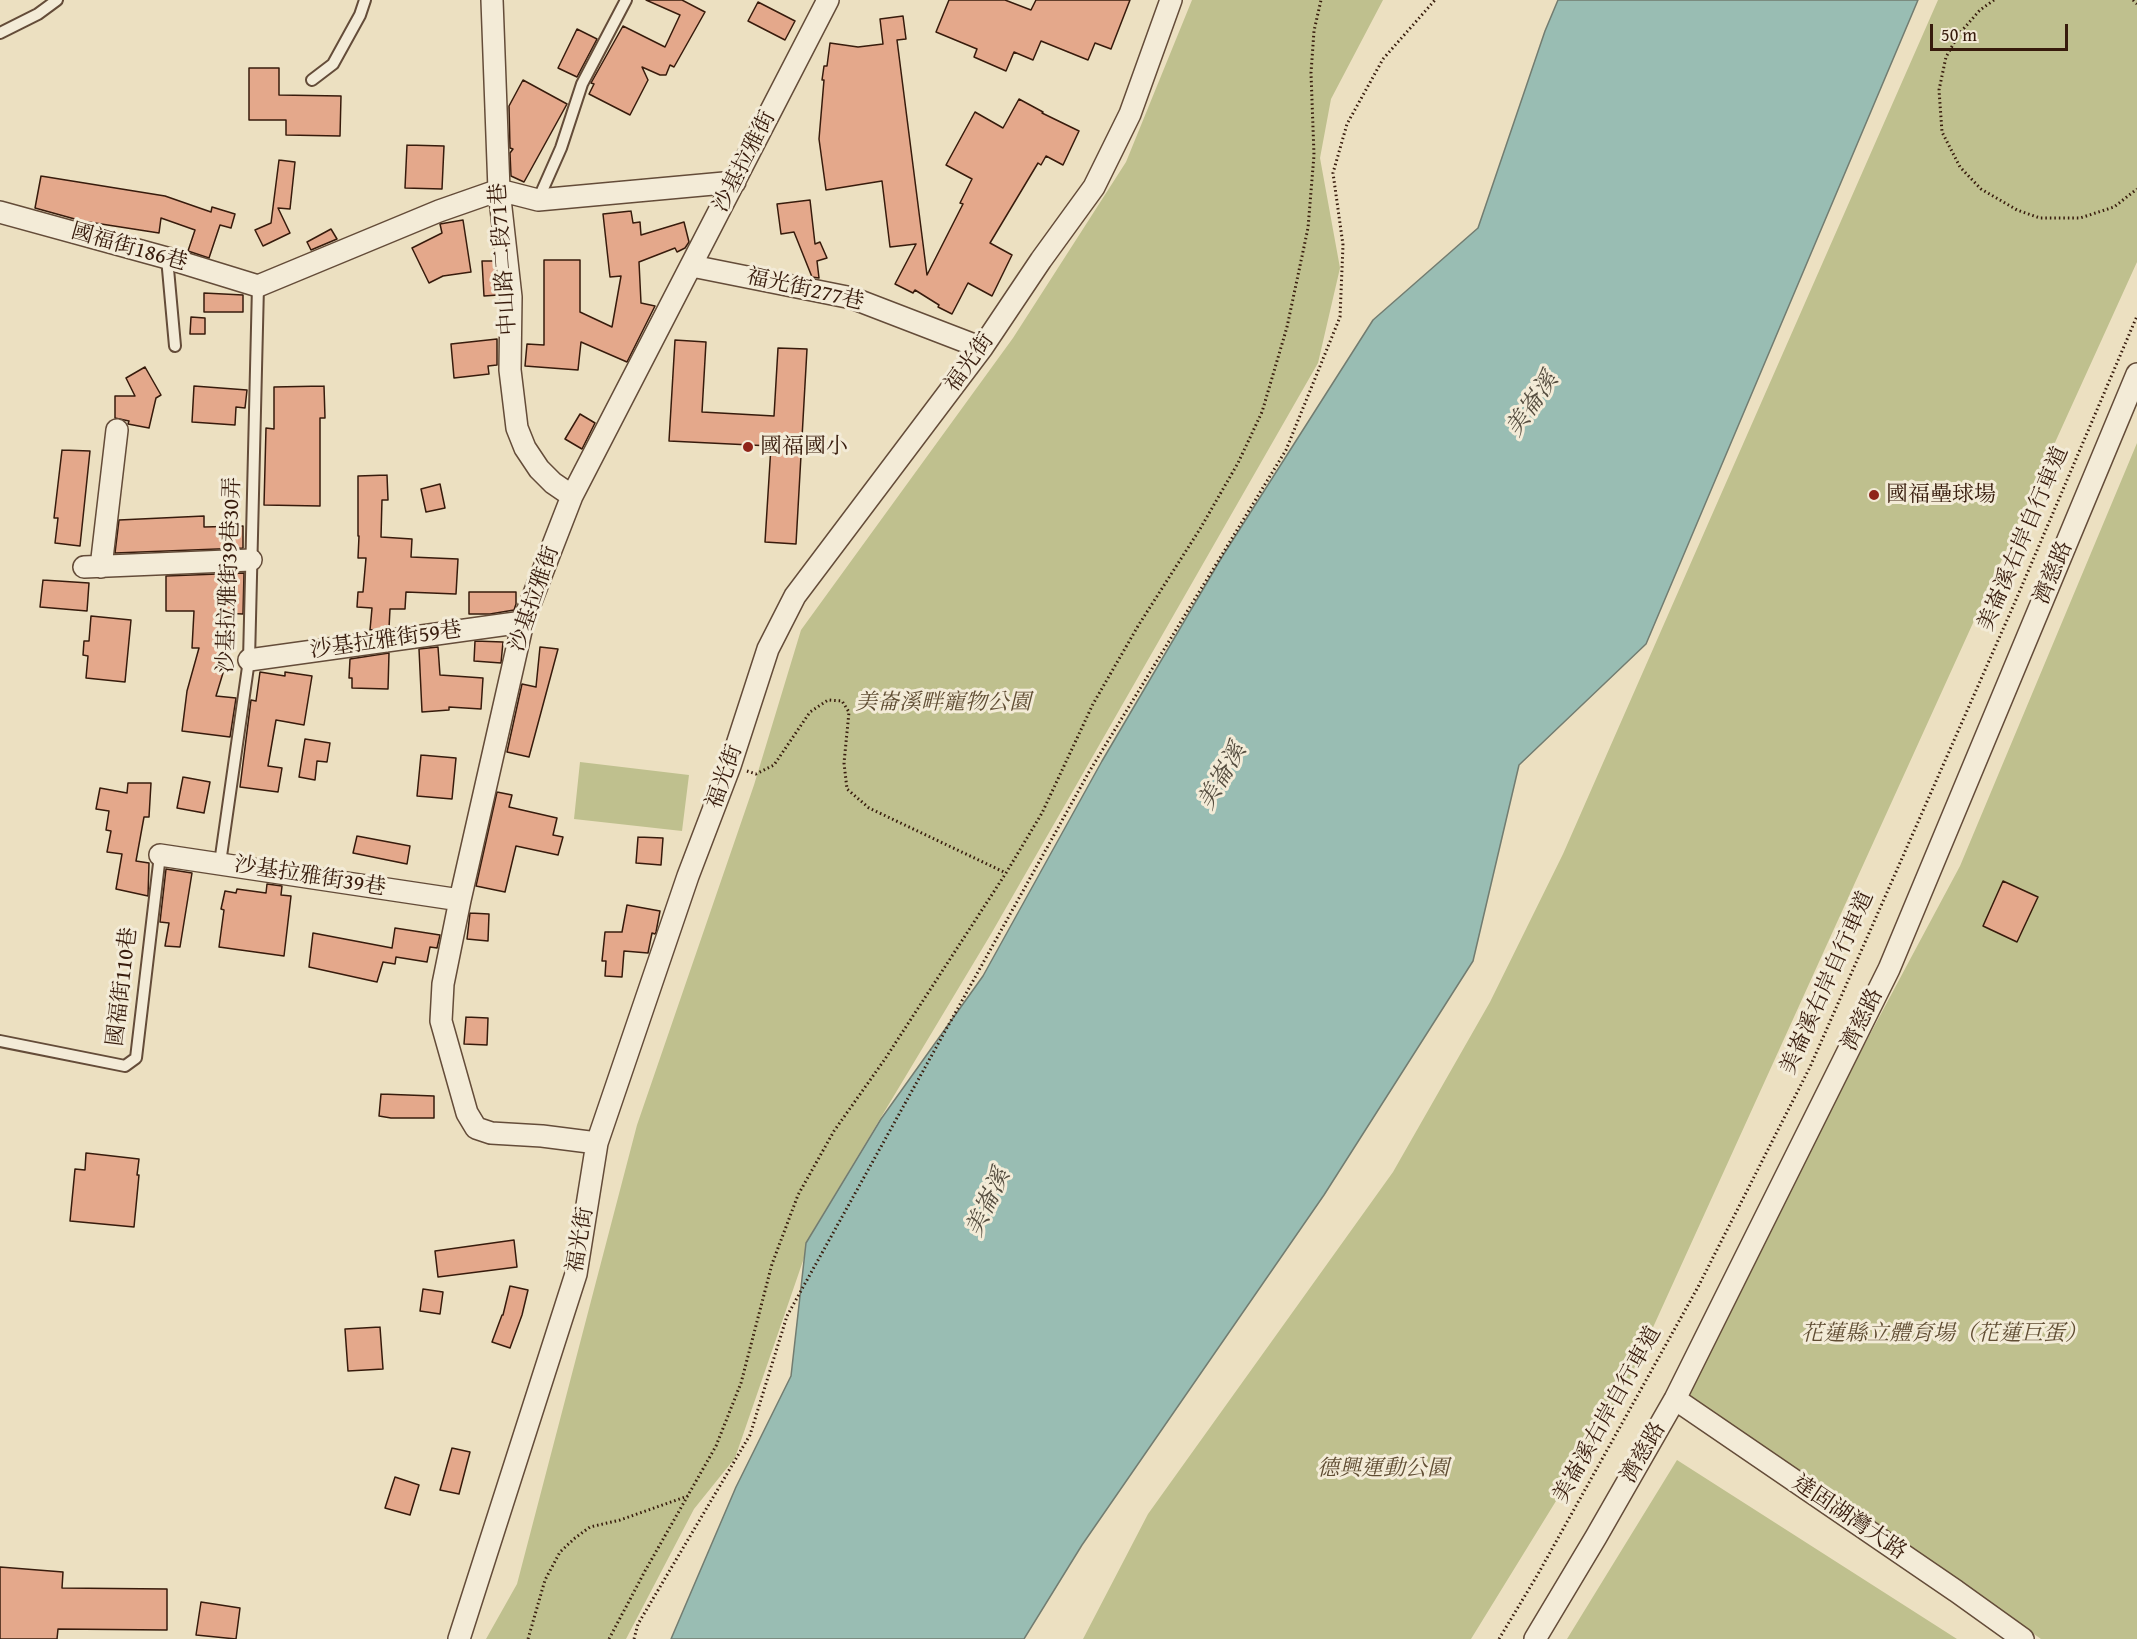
<!DOCTYPE html>
<meta charset="utf-8">
<style>
body{margin:0}
#map{position:relative;width:2137px;height:1639px;overflow:hidden;background:#ece0c1;font-family:"Gentium Book Plus",serif}
canvas{display:block}
.scale{position:absolute;left:1930px;top:24px;width:138px;height:27px;box-sizing:border-box;border:3px solid #371b0c;border-top:0;padding-left:8px;font-size:18px;line-height:21px;white-space:nowrap;color:#371b0c;-webkit-text-stroke:4px #f3ebd7;paint-order:stroke}
</style>
<div id="map">
<canvas width="2137" height="1639"></canvas>
<div class="scale">50 m</div>
</div>
<script>
const ctx = document.querySelector('canvas').getContext('2d');
ctx.lineJoin = 'round';
function paint(path, color) {
  ctx.fillStyle = color;
  ctx.fill(path, 'evenodd');
}
function poly(rows) {
  const path = new Path2D();
  for (const r of rows) {
    path.moveTo(r[0], r[1]);
    for (let i = 2; i < r.length; i += 2) path.lineTo(r[i], r[i + 1]);
  }
  return path;
}
function stroke(path, color, width, dash) {
  ctx.strokeStyle = color;
  ctx.lineWidth = width;
  ctx.lineCap = dash ? 'butt' : 'round';
  ctx.setLineDash(dash || []);
  ctx.stroke(path);
}
function drawText(font, color, halo, rows, align = 'center') {
  ctx.font = font + ' "Gentium Book Plus","Noto Serif TC",serif';
  ctx.lineWidth = 6;
  ctx.setLineDash([]);
  ctx.textBaseline = 'middle';
  ctx.strokeStyle = halo;
  ctx.fillStyle = color;
  for (const [text, x, y, turn = 0] of rows) {
    ctx.save();
    ctx.translate(x, y);
    ctx.rotate((+turn || 0) * Math.PI / 180);
    ctx.textAlign = isNaN(turn) ? turn : align;
    if (halo) ctx.strokeText(text, 0, 0);
    ctx.fillText(text, 0, 0);
    ctx.restore();
  }
}
const green = poly([
 [1192,0,1383,0,1331,99,1320,158,1340,268,1318,363,991,934,814,1229,735,1458,694,1509,626,1639,486,1639,517,1584,637,1125,754,785,801,630,1013,338,1126,162],
 [1938,0,2137,0,2137,262,1625,1389,1471,1639,1083,1639,1148,1514,1393,1172,1490,1002,1563,854],
 [2137,443,2137,1639,2041,1639,1949,1574,1675,1399,1960,866],
 [580,762,689,775,682,831,574,819],
 [1677,1460,1957,1639,1567,1639]
]);
const water = poly([
 [1558,0,1918,0,1646,644,1519,765,1473,961,1324,1195,1082,1545,1024,1639,671,1639,736,1487,791,1376,806,1243,881,1119,983,976,1102,761,1222,557,1373,320,1478,228,1545,31,1558,0]
]);
const building = poly([
 [646,0,682,0,705,12,674,67,670,65,666,75,660,75,642,67,648,80,630,115,589,94,594,84,591,83,623,26,665,47,680,15,646,0],
 [949,0,1005,0,1031,10,1036,0,1130,0,1111,49,1095,43,1088,60,1041,41,1033,60,1014,52,1006,71,974,57,977,49,936,32,949,0],
 [758,2,795,21,785,40,748,21,758,2],
 [903,16,906,39,897,40,927,275,963,204,960,203,972,179,946,165,975,112,1003,128,1019,99,1043,112,1042,113,1079,131,1063,165,1046,156,1041,165,1038,163,990,243,1012,255,992,296,968,283,952,314,938,307,939,305,915,290,913,293,895,284,916,244,890,247,882,181,826,190,819,139,824,80,822,80,824,66,827,66,830,43,858,47,883,44,880,19,903,16],
 [577,29,597,39,577,77,558,68,577,29],
 [249,68,279,68,279,95,341,96,340,136,286,135,286,120,249,120,249,68],
 [523,80,567,104,524,182,511,176,510,153,513,149,510,148,509,106,523,80],
 [407,145,444,146,442,189,405,188,407,145],
 [279,160,295,162,290,209,278,208,290,233,263,246,255,230,271,223,279,160],
 [41,176,165,196,211,212,212,207,235,214,231,228,220,225,209,258,188,251,195,230,161,218,159,233,82,221,35,208,41,176],
 [810,200,815,244,820,242,827,258,817,261,819,278,812,277,794,232,781,234,777,204,810,200],
 [631,211,633,223,640,222,641,235,684,222,689,242,685,248,677,252,675,248,639,262,641,303,655,306,627,362,581,342,578,370,525,366,527,344,544,345,544,260,580,260,580,312,612,327,621,276,610,277,603,214,631,211],
 [463,220,471,272,443,276,429,283,412,248,442,233,440,224,463,220],
 [331,229,337,239,311,250,307,242,331,229],
 [482,261,494,261,498,295,484,296,482,261],
 [204,293,243,295,243,312,204,312,204,293],
 [191,317,205,318,205,334,190,334,191,317],
 [497,339,497,365,488,366,489,374,454,378,451,344,497,339],
 [675,340,706,342,702,412,774,416,778,348,807,349,796,544,765,542,771,446,669,441,675,340],
 [145,367,161,395,156,398,149,428,128,424,129,421,115,418,115,396,135,396,126,378,145,367],
 [194,386,247,390,245,408,236,407,235,425,192,422,194,386],
 [324,386,325,418,320,418,320,506,264,505,266,428,274,429,274,387,324,386],
 [580,414,595,423,582,449,565,439,580,414],
 [62,450,90,451,80,546,55,543,58,518,54,518,62,450],
 [387,475,388,500,382,500,381,537,412,539,411,557,458,559,456,594,406,592,405,609,390,609,389,628,370,630,372,608,357,607,358,592,363,592,366,558,358,558,359,536,358,536,358,476,387,475],
 [440,484,445,508,426,512,421,489,440,484],
 [204,516,204,527,243,526,243,548,115,553,119,520,204,516],
 [244,573,243,614,221,613,218,661,226,663,216,696,236,698,230,737,182,731,187,691,199,648,192,648,194,611,166,611,166,576,244,573],
 [43,580,89,583,87,611,40,607,43,580],
 [469,592,516,592,516,604,514,610,490,614,469,614,469,592],
 [91,616,131,620,125,682,86,678,88,656,83,655,84,641,89,641,91,616],
 [475,641,503,642,501,663,474,661,475,641],
 [438,647,440,675,483,678,481,709,449,707,449,710,422,712,419,649,438,647],
 [540,647,558,649,529,757,507,752,522,684,536,687,540,647],
 [389,653,388,689,352,688,352,678,349,678,350,659,389,653],
 [260,672,285,676,285,672,312,676,304,725,276,720,268,766,282,768,278,792,240,787,251,700,256,701,260,672],
 [305,739,330,743,327,762,317,761,315,780,299,777,305,739],
 [421,755,456,758,452,799,417,796,421,755],
 [183,777,210,782,204,813,177,808,183,777],
 [128,783,151,783,149,817,144,817,136,861,149,863,148,896,116,889,122,854,107,852,111,831,106,830,109,811,96,809,100,788,127,793,128,783],
 [497,792,512,795,509,807,557,818,553,835,563,837,558,855,516,846,505,892,476,886,497,792],
 [357,836,410,846,407,864,353,853,357,836],
 [638,837,663,838,661,865,636,863,638,837],
 [166,869,192,873,180,947,165,946,169,923,160,922,166,869],
 [2003,881,2038,897,2017,942,1983,926,2003,881],
 [267,884,282,886,281,895,291,896,284,956,219,947,224,910,221,909,225,891,236,893,237,889,266,893,267,884],
 [627,905,660,911,656,932,655,934,652,933,648,953,624,951,622,977,605,976,606,961,602,961,605,932,622,932,627,905],
 [470,913,489,914,488,941,467,939,470,913],
 [395,928,440,935,437,948,430,947,427,962,396,957,395,964,383,962,377,982,309,967,313,933,392,948,395,928],
 [466,1017,488,1018,487,1045,464,1044,466,1017],
 [381,1094,434,1096,434,1118,391,1118,379,1116,381,1094],
 [86,1153,139,1159,137,1175,139,1175,134,1227,70,1221,75,1169,85,1170,86,1153],
 [514,1240,517,1267,438,1277,435,1251,514,1240],
 [510,1286,528,1290,522,1315,510,1348,492,1342,502,1315,503,1315,510,1286],
 [423,1289,443,1292,440,1314,420,1311,423,1289],
 [380,1327,383,1369,348,1371,345,1329,380,1327],
 [452,1448,470,1452,459,1494,440,1490,452,1448],
 [395,1477,419,1485,410,1515,385,1508,395,1477],
 [0,1567,63,1572,62,1588,167,1589,167,1630,58,1629,57,1639,0,1639,0,1567],
 [201,1602,240,1608,236,1639,196,1635,201,1602]
]);
const path = poly([
 [1994,0,1980,10,1959,34,1946,57,1939,90,1942,132,1960,167,1981,189,2017,210,2040,218,2080,218,2114,207,2137,189],
 [2133,0,2137,4],
 [747,771,756,774,774,765,810,712,828,700,842,701,849,712,844,763,847,789,869,808,1006,873],
 [528,1639,545,1580,560,1552,575,1538,590,1527,620,1520,688,1496],
 [609,1639,645,1571,716,1446,741,1383,772,1264,798,1195,834,1131,885,1059,1006,873,1042,813,1093,704,1138,626,1200,529,1238,463,1262,412,1287,327,1308,228,1314,155,1311,73,1314,31,1321,0],
 [634,1639,638,1624,750,1435,787,1316,1089,772,1286,450,1340,317,1343,245,1333,173,1347,124,1383,59,1435,0],
 [1499,1639,1538,1574,1698,1287,1810,1067,2015,602,2137,316]
]);
const service = poly([
 [0,33,38,14,57,0],
 [312,80,333,64,360,15,365,0],
 [538,200,561,148,582,84,626,0],
 [167,258,175,346],
 [220,863,249,660,258,286],
 [0,1041,125,1066,136,1058,160,855]
]);
const minor = poly([
 [492,0,499,190,511,297,510,370,517,428,525,448,539,469,553,483,572,496],
 [0,212,167,258,258,286,439,211,499,190,538,200,735,182],
 [692,266,852,298,982,348],
 [84,567,251,560],
 [101,567,117,430],
 [249,660,523,622],
 [160,855,460,900],
 [597,1143,542,1136,491,1133,476,1128,467,1113,441,1021,443,984,460,900,523,622,572,496,828,0],
 [1675,1399,1956,1591,2023,1639],
 [459,1639,576,1274,597,1143,688,876,730,766,768,649,795,596,982,348,1041,260,1094,187,1130,114,1171,0],
 [1535,1639,1596,1537,1675,1399,1889,969,2137,374]
]);
const markers = [
 [748,447,6,"#8f2418"],
 [1874,495,6,"#8f2418"]
];
const streetNames = [
 ["沙基拉雅街",745,162,-63],
 ["國福街186巷",129,248,16],
 ["中山路二段71巷",504,259,-94],
 ["福光街277巷",805,290,13],
 ["福光街",970,363,-54],
 ["美崙溪右岸自行車道",2024,539,-67],
 ["濟慈路",2054,573,-67],
 ["沙基拉雅街39巷30弄",230,575,-88],
 ["沙基拉雅街",535,599,-71],
 ["沙基拉雅街59巷",386,641,-8],
 ["福光街",725,777,-70],
 ["沙基拉雅街39巷",310,877,9],
 ["美崙溪右岸自行車道",1828,983,-66],
 ["國福街110巷",123,987,-83],
 ["濟慈路",1863,1020,-64],
 ["福光街",581,1240,-80],
 ["美崙溪右岸自行車道",1608,1415,-61],
 ["濟慈路",1644,1453,-60],
 ["達固湖灣大路",1849,1518,34]
];
const poiNames = [
 ["國福國小",760,447],
 ["國福壘球場",1886,495]
];
const parkNames = [
 ["美崙溪畔寵物公園",943,703],
 ["花蓮縣立體育場（花蓮巨蛋）",1944,1334],
 ["德興運動公園",1383,1469]
];
const waterNames = [
 ["美崙溪",1533,405,-55],
 ["美崙溪",1223,777,-60],
 ["美崙溪",989,1203,-65]
];
paint(green, '#bfc08e');
paint(water, '#99bdb3');
stroke(water, '#727c70', 1.5);
paint(building, '#e4a88b');
stroke(building, '#371b0c', 1.5);
stroke(service, '#644c39', 14);
stroke(minor, '#644c39', 24);
stroke(path, '#371b0c', 3, [1.5, 3]);
stroke(service, '#f3ebd7', 10);
stroke(minor, '#f3ebd7', 21);
for (const [x, y, r, color] of markers) {
  const dot = new Path2D();
  dot.arc(x, y, r, 0, 2 * Math.PI);
  ctx.fillStyle = color;
  ctx.fill(dot);
  stroke(dot, '#f3ebd7', 2);
}
drawText('22px', '#371b0c', '#f3ebd7', streetNames);
drawText('22px', '#371b0c', '#f3ebd7', poiNames, 'left');
drawText('italic 22px', '#604d33', '#f3ebd7', parkNames);
drawText('italic 24px', '#544c3e', '#f3ebd7', waterNames);
</script>
